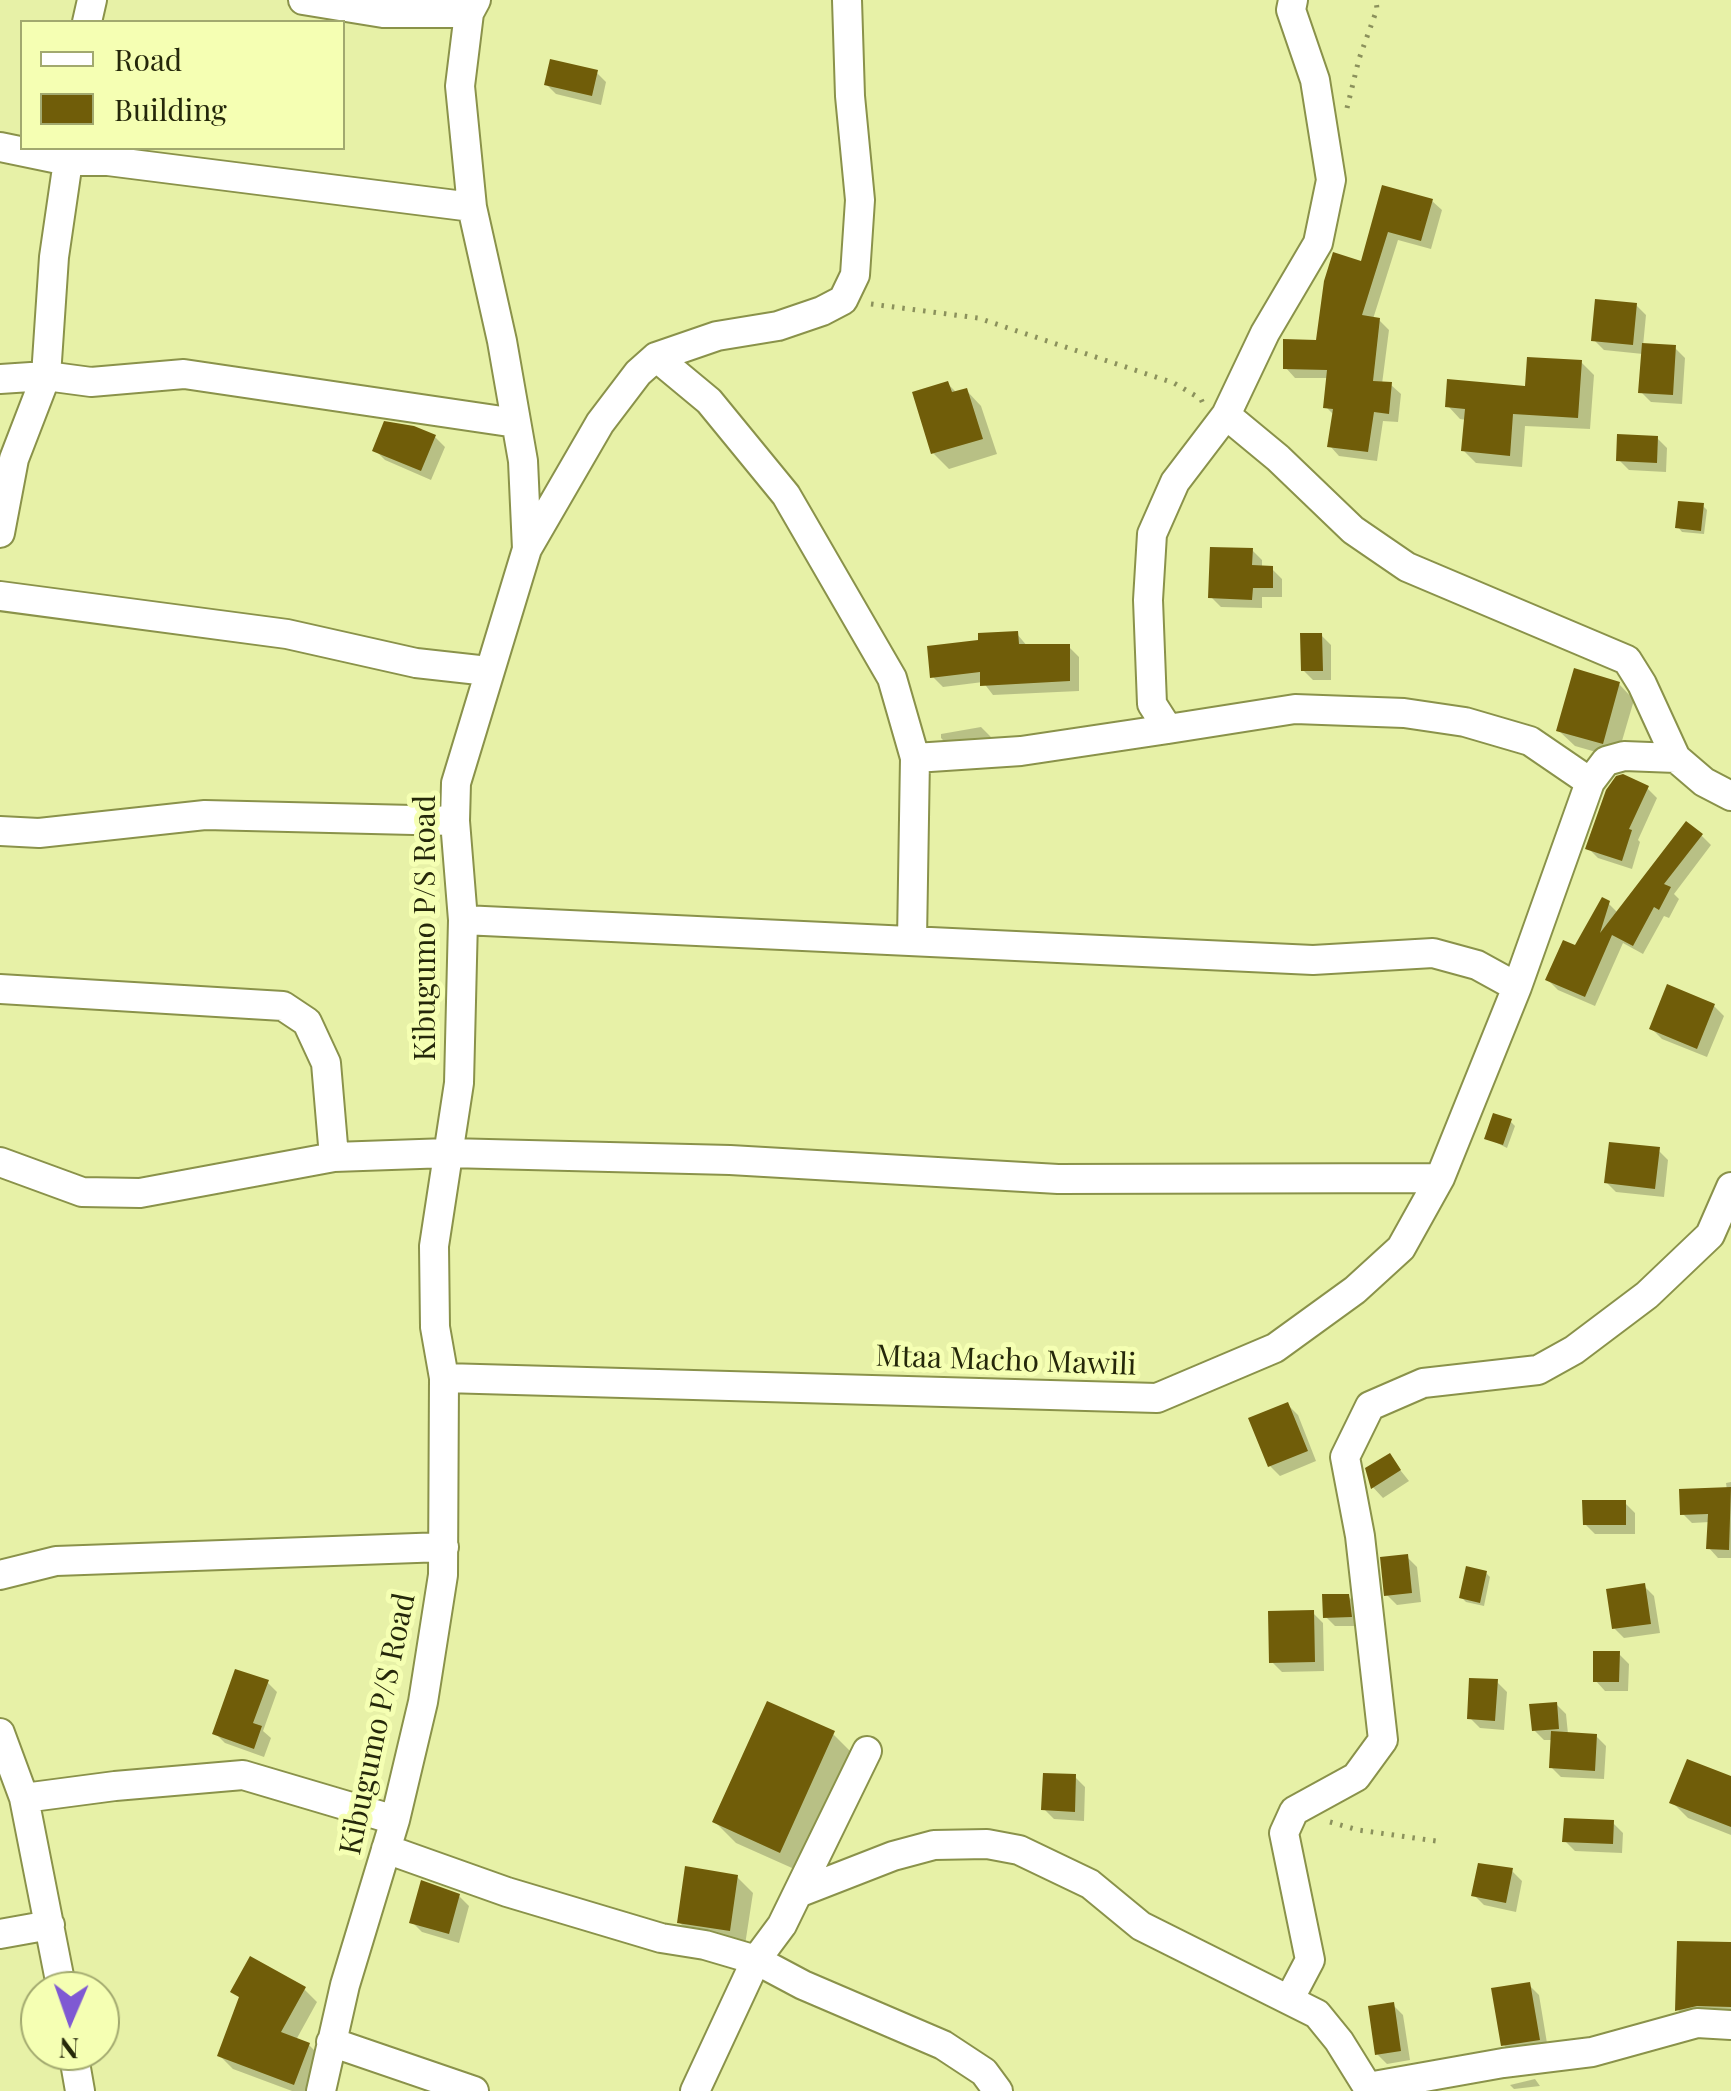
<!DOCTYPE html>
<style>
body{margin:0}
#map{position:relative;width:1731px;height:2091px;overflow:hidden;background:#e7f1a7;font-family:"Playfair Display",serif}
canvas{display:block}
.legend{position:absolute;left:20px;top:20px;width:325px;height:130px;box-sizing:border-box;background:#f5ffb3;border:2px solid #a2a96f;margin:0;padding:12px 18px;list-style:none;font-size:30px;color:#25280a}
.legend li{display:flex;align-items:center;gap:20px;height:50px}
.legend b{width:50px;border:2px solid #a2a96f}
.north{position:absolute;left:20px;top:1971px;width:100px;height:100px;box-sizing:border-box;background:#f5ffb3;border:2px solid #a2a96f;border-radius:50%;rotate:182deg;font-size:28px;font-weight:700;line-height:40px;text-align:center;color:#25280a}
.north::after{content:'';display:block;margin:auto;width:35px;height:45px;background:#7f59d3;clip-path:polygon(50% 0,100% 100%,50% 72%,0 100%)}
</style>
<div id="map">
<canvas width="1731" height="2091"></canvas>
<ul class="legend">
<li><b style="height:12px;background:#fff"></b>Road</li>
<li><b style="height:28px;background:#705d09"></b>Building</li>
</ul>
<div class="north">N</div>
</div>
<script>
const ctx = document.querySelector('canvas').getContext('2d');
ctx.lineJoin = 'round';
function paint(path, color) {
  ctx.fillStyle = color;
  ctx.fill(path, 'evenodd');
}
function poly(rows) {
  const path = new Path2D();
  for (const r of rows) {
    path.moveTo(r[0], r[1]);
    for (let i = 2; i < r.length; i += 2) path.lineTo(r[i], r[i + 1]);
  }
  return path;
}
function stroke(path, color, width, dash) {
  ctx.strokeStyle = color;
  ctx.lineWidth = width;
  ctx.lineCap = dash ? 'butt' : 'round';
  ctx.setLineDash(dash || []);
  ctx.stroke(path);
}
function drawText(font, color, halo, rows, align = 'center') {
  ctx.font = font + ' "Playfair Display",serif';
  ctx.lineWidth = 10;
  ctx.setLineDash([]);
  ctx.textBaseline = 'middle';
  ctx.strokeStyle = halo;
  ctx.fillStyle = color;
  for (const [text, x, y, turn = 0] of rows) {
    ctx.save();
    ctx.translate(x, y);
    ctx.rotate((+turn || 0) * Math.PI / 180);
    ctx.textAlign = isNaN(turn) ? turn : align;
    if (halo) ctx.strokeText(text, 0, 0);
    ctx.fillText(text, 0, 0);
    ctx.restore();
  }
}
const shadow = poly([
 [596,72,606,82,601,105,556,94,546,84],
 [1384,188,1432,201,1442,210,1431,249,1398,240,1373,319,1379,320,1389,330,1382,384,1391,385,1401,394,1398,422,1383,421,1377,461,1339,456,1330,446,1334,415,1326,407,1328,378,1295,378,1286,368,1318,342,1362,264],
 [1636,305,1646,315,1643,346,1675,348,1685,358,1682,404,1651,402,1641,392,1643,354,1604,350,1594,340],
 [1581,362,1594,375,1590,429,1525,426,1522,467,1476,463,1463,450,1466,420,1460,419,1448,406,1528,389],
 [947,383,957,393,966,390,981,406,997,454,949,469,933,453],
 [435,437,445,447,431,480,385,460,375,450],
 [1657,438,1667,448,1666,472,1629,470,1619,460],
 [1703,506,1707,510,1704,534,1682,532,1678,527],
 [1252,550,1262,560,1262,568,1272,569,1282,579,1282,597,1262,597,1262,608,1221,607,1211,597],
 [1017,634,1028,647,1069,647,1079,657,1079,691,993,695,983,682,943,687,933,677],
 [1321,635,1331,645,1331,680,1313,680,1303,670],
 [1619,684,1634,700,1617,758,1575,746,1559,731],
 [981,727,991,737,993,745,951,748,941,738,941,734],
 [1647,788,1657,798,1638,840,1640,842,1632,869,1598,858,1588,848],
 [1701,835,1711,845,1674,894,1679,899,1669,918,1664,916,1643,954,1623,943,1595,1006,1558,990,1548,980,1608,903,1618,913],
 [1714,1006,1724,1016,1707,1057,1662,1039,1652,1029],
 [1510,1121,1515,1126,1507,1148,1487,1138],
 [1658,1150,1668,1160,1664,1197,1616,1192,1606,1182],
 [1288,1405,1298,1415,1316,1461,1280,1476,1270,1466],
 [1389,1456,1409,1481,1383,1498,1370,1484],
 [1731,1482,1731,1558,1718,1558,1709,1548,1710,1522,1692,1523,1683,1514,1727,1490,1726,1483],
 [1625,1503,1635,1513,1635,1534,1595,1534,1585,1524],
 [1407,1557,1417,1567,1421,1602,1397,1605,1387,1595],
 [1486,1573,1490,1577,1484,1606,1466,1602,1462,1598],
 [1644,1586,1654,1596,1660,1633,1624,1638,1614,1628],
 [1348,1596,1358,1606,1360,1626,1335,1626,1325,1616],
 [1313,1613,1323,1623,1324,1671,1282,1672,1272,1662],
 [1619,1654,1629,1664,1628,1691,1605,1691,1595,1680],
 [267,1682,277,1692,263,1731,271,1738,264,1757,225,1743,215,1733],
 [1497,1682,1507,1692,1504,1730,1480,1728,1470,1718],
 [1556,1704,1566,1714,1568,1734,1596,1736,1606,1746,1604,1779,1561,1777,1551,1767,1553,1740,1544,1740,1534,1730],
 [833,1734,854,1755,801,1872,736,1843,715,1822],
 [1075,1777,1085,1787,1084,1821,1054,1819,1044,1809],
 [1731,1779,1731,1835,1688,1818,1672,1802],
 [1613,1823,1623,1833,1622,1853,1575,1851,1565,1841],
 [1512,1871,1522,1881,1516,1912,1484,1905,1474,1895],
 [737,1877,753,1893,745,1945,695,1938,679,1922],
 [459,1896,469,1906,459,1943,422,1932,412,1922],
 [1731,1945,1731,2022,1693,2025,1678,2010],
 [1529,1985,1539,1995,1548,2049,1513,2054,1503,2044],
 [304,1989,317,2002,296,2040,309,2045,322,2058,309,2091,292,2091,233,2069,220,2056,241,1999,233,1991],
 [1393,2005,1403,2015,1410,2060,1387,2064,1377,2054],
 [1535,2079,1540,2086,1514,2089,1510,2085]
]);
const building = poly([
 [550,59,598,70,592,96,544,85],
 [1382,185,1433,199,1421,241,1388,232,1362,315,1380,318,1373,381,1392,382,1389,414,1374,412,1368,452,1327,447,1333,409,1323,408,1327,370,1283,369,1283,339,1316,340,1324,281,1333,252,1361,261],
 [1595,299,1637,303,1633,345,1591,341],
 [1642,343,1676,345,1673,395,1638,393],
 [1527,357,1582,360,1578,418,1513,414,1510,456,1461,451,1465,409,1445,407,1447,379,1525,386],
 [948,381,952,392,967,388,983,439,931,454,912,392],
 [384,421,414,426,436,435,421,471,372,451],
 [1617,434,1658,436,1657,463,1616,461],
 [1678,501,1704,503,1701,531,1675,528],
 [1210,547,1253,548,1252,565,1273,566,1273,588,1253,588,1252,600,1208,598],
 [1018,631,1019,644,1070,644,1070,681,980,686,980,672,930,678,927,646,978,640,978,633],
 [1300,633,1322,633,1323,671,1301,671],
 [1574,668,1620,682,1603,744,1556,731],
 [1623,774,1649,786,1629,829,1632,830,1622,861,1585,849,1606,790,1616,776],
 [1686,821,1703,834,1664,884,1671,887,1659,910,1654,907,1633,946,1612,935,1585,997,1545,980,1563,940,1575,945,1602,897,1610,901,1600,933],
 [1667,984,1715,1004,1697,1049,1649,1029],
 [1493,1113,1512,1119,1503,1145,1484,1139],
 [1609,1142,1660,1147,1655,1189,1604,1183],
 [1288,1402,1308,1451,1268,1467,1248,1418],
 [1390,1453,1401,1470,1371,1489,1365,1468],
 [1731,1487,1729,1550,1706,1549,1708,1514,1680,1515,1679,1489],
 [1582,1500,1626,1500,1626,1525,1583,1525],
 [1408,1554,1412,1593,1384,1596,1380,1557],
 [1466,1566,1487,1571,1480,1603,1459,1598],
 [1645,1583,1651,1624,1612,1629,1606,1589],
 [1322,1594,1349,1594,1352,1617,1323,1618],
 [1314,1610,1315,1662,1269,1663,1268,1611],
 [1593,1651,1620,1651,1619,1682,1593,1682],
 [235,1669,269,1680,253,1723,262,1726,254,1749,212,1734],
 [1469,1678,1498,1679,1495,1721,1467,1719],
 [767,1701,835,1731,780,1853,712,1822],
 [1557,1702,1559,1729,1532,1731,1529,1704],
 [1551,1731,1597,1734,1595,1771,1549,1768],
 [1687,1759,1731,1776,1731,1827,1669,1803],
 [1043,1773,1076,1774,1075,1812,1041,1810],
 [1564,1818,1614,1820,1613,1844,1562,1842],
 [1478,1863,1513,1868,1506,1903,1471,1896],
 [685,1866,738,1875,730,1931,677,1923],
 [421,1880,460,1894,449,1934,409,1923],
 [1677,1941,1731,1942,1731,2007,1697,2006,1675,2011],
 [250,1956,306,1987,281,2032,310,2043,294,2085,217,2056,239,1997,230,1992],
 [1530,1982,1540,2040,1501,2046,1491,1988],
 [1394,2002,1401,2051,1375,2055,1368,2006]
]);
const path = poly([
 [1347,108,1359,59,1377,9,1376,0],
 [871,304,978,318,1174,383,1201,399,1204,406],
 [1330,1822,1358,1830,1436,1841]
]);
const minor = poly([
 [303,0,383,13,469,13],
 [476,0,469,13,460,86,472,207,502,341,523,461,527,549],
 [1293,0,1291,10,1315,80,1331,180,1318,243,1265,333,1226,415,1175,482,1152,534,1148,600,1152,704,1168,729,1295,709,1404,713,1465,722,1530,741,1590,782],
 [87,22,92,0],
 [0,147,68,161,70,148],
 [656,357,709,401,786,495,892,678,915,758,912,940],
 [0,379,46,376,54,257,68,161,108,161,472,207],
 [1226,415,1278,458,1353,530,1407,567,1627,660,1642,684,1676,758,1704,782,1731,796],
 [0,533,14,459,46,376,91,382,184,374,516,423],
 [0,596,287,634,416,663,488,671],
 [915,758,1021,751,1168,729],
 [0,831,39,833,205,815,455,821],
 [463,920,1313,960,1433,953,1477,965,1517,987],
 [0,989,283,1006,307,1022,326,1063,334,1157],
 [0,1162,82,1192,140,1193,334,1157,448,1153,730,1160,1058,1179,1440,1178],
 [444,1378,1157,1398,1275,1348,1355,1290,1401,1248,1440,1178,1517,987,1590,782,1606,761,1624,756,1676,758],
 [0,1575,56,1561,444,1547],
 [0,1733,24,1798,62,1991],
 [24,1798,115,1786,243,1775,395,1820],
 [386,1849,507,1892,661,1938,705,1945,756,1960,803,1985,943,2045,984,2072,998,2091],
 [798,1893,893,1856,934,1845,987,1844,1019,1850,1090,1884,1141,1926,1317,2014,1339,2041,1370,2091],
 [0,1934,50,1925],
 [1290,1998,1310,1960,1284,1833,1294,1811,1356,1777,1383,1740,1360,1536,1345,1457,1370,1406,1423,1383,1538,1370,1574,1350,1647,1295,1710,1235,1731,1187],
 [331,2042,474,2091],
 [73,2051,80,2091],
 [1368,2087,1503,2063,1592,2052,1697,2023,1731,2025],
 [321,2091,345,1985,395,1820,423,1702,443,1575,444,1378,435,1327,434,1246,459,1083,463,920,455,821,456,783,527,549,600,423,638,373,656,357,717,336,778,326,822,311,843,300,855,275,860,200,850,96,847,0],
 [695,2091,756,1960,782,1925,867,1751]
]);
const streetNames = [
 ["Kibugumo P/S Road",426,928,-90],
 ["Mtaa Macho Mawili",1006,1361,2],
 ["Kibugumo P/S Road",378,1724,-78]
];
paint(shadow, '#0003');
paint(building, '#705d09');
stroke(minor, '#8a924a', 32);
stroke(path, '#8b915c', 5, [2.5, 8]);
stroke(minor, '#fff', 28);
drawText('30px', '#25280a', '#f5ffb3', streetNames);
</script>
